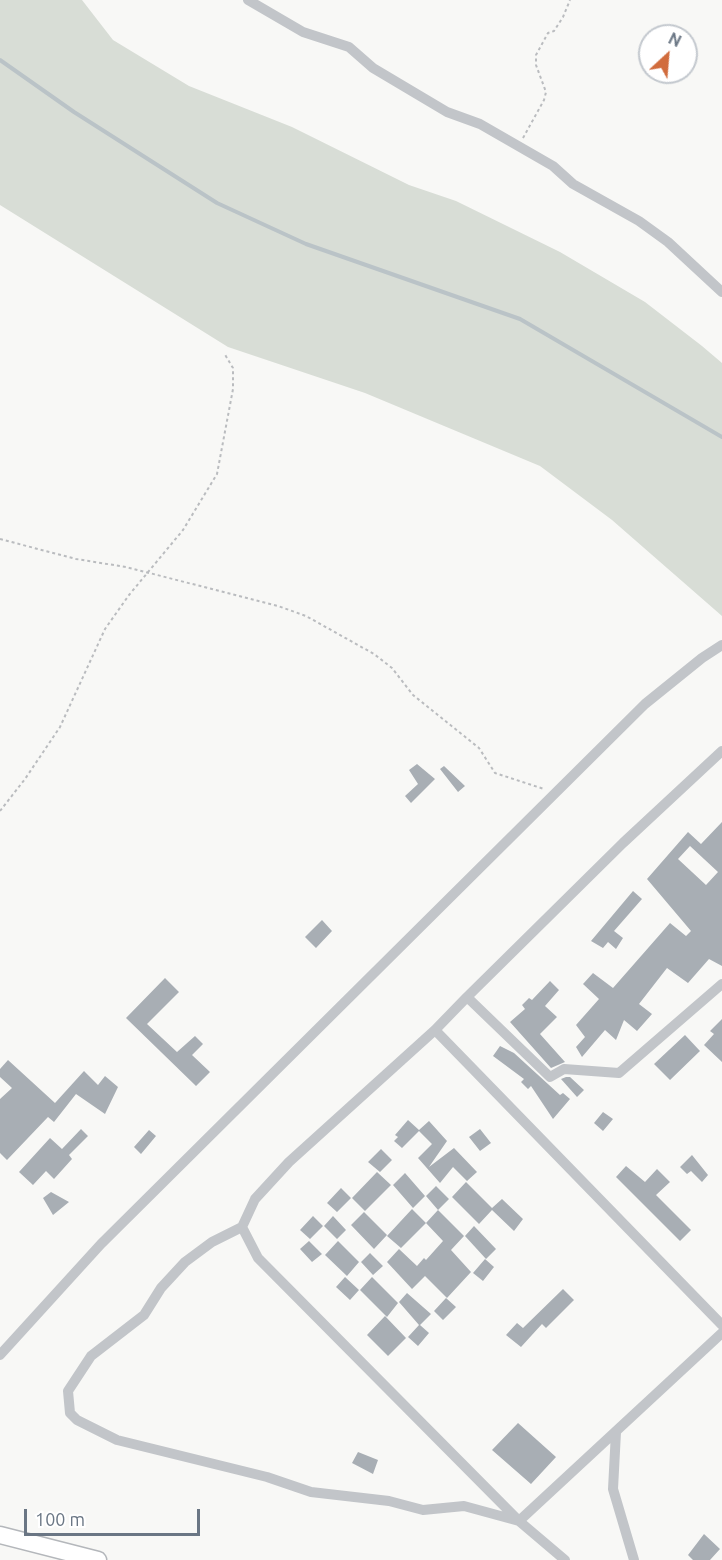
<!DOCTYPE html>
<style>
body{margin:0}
#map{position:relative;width:722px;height:1560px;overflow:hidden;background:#f8f8f6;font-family:Ubuntu,sans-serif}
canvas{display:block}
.north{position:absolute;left:638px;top:24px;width:60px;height:60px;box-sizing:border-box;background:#fff;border:2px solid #c3c8ce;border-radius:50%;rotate:26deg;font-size:16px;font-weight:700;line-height:24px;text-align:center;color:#6a7684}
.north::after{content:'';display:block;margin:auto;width:21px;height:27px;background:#d16c3d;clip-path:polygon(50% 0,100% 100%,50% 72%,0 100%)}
.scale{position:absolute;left:24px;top:1509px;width:176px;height:27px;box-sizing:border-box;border:3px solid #6a7684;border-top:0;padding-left:8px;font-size:18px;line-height:21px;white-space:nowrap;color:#6a7684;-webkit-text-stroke:4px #fff;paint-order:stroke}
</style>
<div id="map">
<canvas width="722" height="1560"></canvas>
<div class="north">N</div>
<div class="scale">100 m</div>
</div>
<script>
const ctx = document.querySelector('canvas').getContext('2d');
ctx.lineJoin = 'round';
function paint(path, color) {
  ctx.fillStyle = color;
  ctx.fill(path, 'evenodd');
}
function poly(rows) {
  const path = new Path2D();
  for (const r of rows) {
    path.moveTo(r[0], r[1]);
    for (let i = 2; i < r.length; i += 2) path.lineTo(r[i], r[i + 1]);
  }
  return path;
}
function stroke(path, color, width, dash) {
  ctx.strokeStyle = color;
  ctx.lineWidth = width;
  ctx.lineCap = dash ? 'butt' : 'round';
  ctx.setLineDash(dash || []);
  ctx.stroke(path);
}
const green = poly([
 [0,0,82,0,113,40,189,86,292,127,409,185,456,201,560,252,645,302,702,346,722,363,722,616,612,520,540,466,365,393,228,347,0,205]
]);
const stream = poly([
 [0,60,74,112,217,203,306,244,520,319,722,437]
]);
const building = poly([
 [417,764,435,779,411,803,405,796,418,784,409,770],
 [444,766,465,786,458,792,440,769],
 [722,822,722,966,709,959,688,983,667,968,639,1004,652,1014,637,1031,624,1020,616,1040,605,1030,582,1057,576,1047,585,1037,576,1025,599,999,583,984,593,973,613,988,670,923,686,936,691,931,647,879,688,832,701,844],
 [690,846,718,872,706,885,678,859],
 [633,891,642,899,614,931,623,938,616,949,608,942,603,948,591,941],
 [322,920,332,931,316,948,305,937],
 [165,978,179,992,147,1024,177,1052,195,1036,203,1044,192,1055,210,1072,196,1086,126,1018],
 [550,981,559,990,545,1006,557,1017,540,1034,565,1062,551,1068,510,1022,525,1009,522,1005,529,998,532,1000],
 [722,1019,722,1062,704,1045,714,1034,710,1031],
 [685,1035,700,1051,670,1080,654,1064],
 [500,1046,514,1053,560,1095,563,1093,570,1099,553,1119,531,1086,528,1089,521,1082,524,1079,493,1056],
 [8,1060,55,1103,84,1071,98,1085,105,1076,118,1087,105,1114,76,1094,54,1122,48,1117,7,1160,0,1153,0,1099,12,1088,0,1077,0,1069],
 [566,1077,570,1077,584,1090,577,1097,561,1079],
 [603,1112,613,1119,603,1131,594,1123],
 [408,1120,419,1130,429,1121,447,1141,429,1167,454,1148,477,1172,467,1181,453,1167,440,1183,418,1158,432,1144,419,1131,402,1148,394,1141,398,1137,395,1135],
 [81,1129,88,1136,69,1155,72,1159,54,1179,46,1171,33,1185,19,1172,50,1138,62,1149],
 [480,1129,491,1143,480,1151,469,1137],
 [149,1130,156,1136,141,1154,134,1147],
 [381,1149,392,1160,380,1172,368,1162],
 [692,1155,708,1175,702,1182,691,1171,687,1174,680,1167],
 [626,1166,645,1182,657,1169,670,1182,656,1195,691,1230,680,1241,616,1177],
 [377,1172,391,1185,365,1211,352,1198],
 [405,1173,425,1196,413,1208,393,1185],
 [466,1182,492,1208,502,1199,523,1219,514,1231,492,1210,479,1224,452,1197],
 [436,1186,449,1199,438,1210,426,1196],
 [341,1188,351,1198,337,1212,327,1203],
 [51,1192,69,1202,53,1215,43,1198],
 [412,1209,426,1223,401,1248,387,1236],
 [438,1210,464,1236,451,1250,471,1272,447,1298,425,1276,412,1289,387,1262,399,1249,417,1266,424,1258,426,1260,443,1241,426,1223],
 [364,1212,387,1235,374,1249,351,1225],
 [313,1216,323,1226,310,1239,300,1230],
 [333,1216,346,1230,337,1239,324,1226],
 [474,1226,496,1249,486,1259,465,1236],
 [309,1241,322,1254,312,1262,300,1249],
 [338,1241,359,1262,347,1276,325,1255],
 [370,1253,383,1266,373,1275,361,1262],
 [485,1259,494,1267,483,1281,473,1273],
 [345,1277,359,1290,350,1300,336,1287],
 [372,1277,398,1303,387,1317,360,1290],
 [563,1289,574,1300,546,1328,542,1324,521,1347,506,1335,517,1323,523,1328],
 [407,1293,431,1314,420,1325,429,1333,418,1346,408,1337,419,1325,399,1302],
 [446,1298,456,1307,443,1320,434,1311],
 [385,1316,406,1338,388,1356,367,1335],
 [518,1423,556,1457,531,1484,492,1450],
 [358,1452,378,1460,373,1474,352,1463],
 [704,1534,720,1549,710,1560,693,1560,688,1555]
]);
const path = poly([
 [523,138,544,100,546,92,536,65,536,55,548,33,554,31,563,17,570,0],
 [0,539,76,559,126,567,278,606,306,616,374,654,392,668,413,695,479,748,495,773,544,789],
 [0,811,25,779,60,727,105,629,129,595,183,530,217,474,233,389,233,368,224,353]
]);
const street = poly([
 [248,0,303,32,349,47,373,68,447,112,480,124,553,166,573,184,639,221,668,242,722,292],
 [467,997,623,843,722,751],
 [435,1030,722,1325],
 [242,1227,212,1242,185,1262,161,1288,144,1315,91,1356,68,1391,70,1413,77,1420,117,1440,267,1477,311,1492,389,1501,423,1510,464,1506,519,1521],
 [0,1355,101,1244,645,704,702,658,722,645],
 [616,1432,613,1489,634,1560],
 [519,1521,258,1258,242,1227,255,1199,289,1162,435,1030,467,997,550,1077,564,1069,619,1073,722,984],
 [565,1560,519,1521,722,1333]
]);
const primary = poly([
 [0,1535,98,1560]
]);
paint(green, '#d8ddd6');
stroke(stream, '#bac3c7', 4);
paint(building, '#a8aeb4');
stroke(primary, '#b4b7bb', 19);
stroke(path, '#babcbf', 2, [3, 3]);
stroke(street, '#c2c5c9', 10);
stroke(primary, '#fff', 16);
</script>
